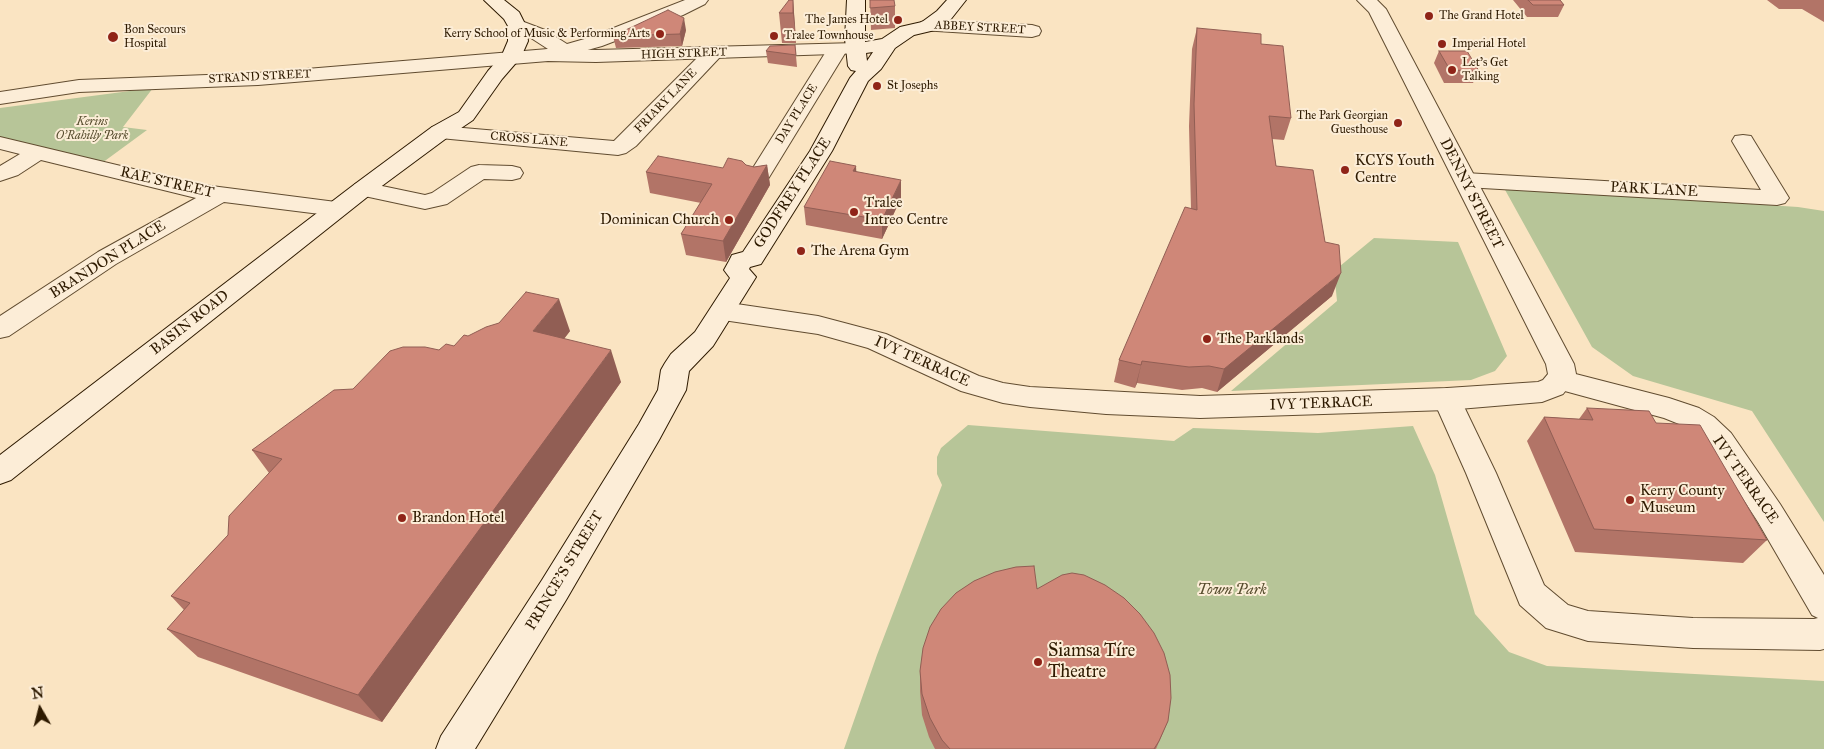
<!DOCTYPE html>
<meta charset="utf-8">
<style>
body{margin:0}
#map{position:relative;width:1824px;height:749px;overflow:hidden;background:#fae4c2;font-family:"IM FELL Great Primer",serif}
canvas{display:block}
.north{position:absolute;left:15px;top:684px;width:50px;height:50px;-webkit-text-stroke:4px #fcedd7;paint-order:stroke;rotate:352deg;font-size:14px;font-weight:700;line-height:20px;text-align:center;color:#2e1a00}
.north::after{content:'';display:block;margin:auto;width:18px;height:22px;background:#2e1a00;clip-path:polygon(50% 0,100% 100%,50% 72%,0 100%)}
</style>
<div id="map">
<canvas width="1824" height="749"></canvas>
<div class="north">N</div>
</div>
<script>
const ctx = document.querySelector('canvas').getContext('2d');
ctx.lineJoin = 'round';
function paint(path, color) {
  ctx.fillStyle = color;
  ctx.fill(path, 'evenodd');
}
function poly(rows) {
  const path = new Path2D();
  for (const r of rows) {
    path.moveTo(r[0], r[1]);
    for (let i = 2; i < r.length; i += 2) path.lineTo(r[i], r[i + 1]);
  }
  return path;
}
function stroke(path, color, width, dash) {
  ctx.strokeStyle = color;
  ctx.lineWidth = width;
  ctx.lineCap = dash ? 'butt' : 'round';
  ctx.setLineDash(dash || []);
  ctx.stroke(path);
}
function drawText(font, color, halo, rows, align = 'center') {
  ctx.font = font + ' "IM FELL Great Primer",serif';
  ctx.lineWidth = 4;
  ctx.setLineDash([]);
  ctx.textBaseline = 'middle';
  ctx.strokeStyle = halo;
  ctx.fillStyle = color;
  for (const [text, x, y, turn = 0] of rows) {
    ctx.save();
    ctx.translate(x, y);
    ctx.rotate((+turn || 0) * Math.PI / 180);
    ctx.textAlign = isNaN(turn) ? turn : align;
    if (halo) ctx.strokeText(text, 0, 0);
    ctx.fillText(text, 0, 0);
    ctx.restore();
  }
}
const green = poly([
 [153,88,123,127,147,130,102,163,0,137,0,108],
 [1504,188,1798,207,1824,211,1824,522,1752,411,1633,376,1592,347],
 [1374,238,1458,242,1507,356,1495,371,1471,380,1231,391,1337,301,1334,271],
 [968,425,1174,441,1193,428,1318,433,1413,426,1435,475,1475,614,1509,652,1547,666,1824,681,1824,749,844,749,877,655,942,485,937,474,937,457,941,448]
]);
const minor = poly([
 [685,0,708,0,705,4,683,15,602,46,548,61,541,59,538,55,541,51,548,49,531,38,510,30,508,26,510,22,517,20,524,22,545,30,567,44,588,38,685,0],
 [928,20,1032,25,1039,27,1041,31,1039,35,1032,37,921,30,919,26,921,22,928,20],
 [837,44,844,46,847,50,768,179,765,184,757,186,749,184,746,179,827,50,830,46,837,44],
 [713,47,720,49,723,53,720,57,636,146,626,153,618,155,440,138,432,137,429,132,432,127,440,126,614,141,706,49,713,47],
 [1743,135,1751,136,1754,141,1789,198,1785,203,1777,205,1465,187,1457,185,1454,180,1457,175,1465,173,1761,190,1732,141,1735,136,1743,135],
 [0,137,196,184,336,202,344,204,348,209,344,214,336,216,224,202,116,264,9,336,0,338,0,316,98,252,196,198,41,160,18,175,0,181,0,166,20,154,0,149,0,137],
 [479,165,512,166,520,168,523,173,520,178,512,180,484,179,447,204,425,209,355,194,352,189,355,184,363,182,425,195,432,193,471,167,479,165],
 [1560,370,1669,398,1699,408,1714,417,1731,433,1780,504,1824,575,1824,649,1820,650,1693,648,1588,641,1546,628,1520,605,1466,473,1433,399,1437,392,1447,388,1457,392,1496,473,1544,585,1568,605,1588,611,1693,618,1814,619,1818,618,1812,615,1758,522,1711,449,1694,433,1679,424,1664,418,1550,387,1546,380,1550,373,1560,370]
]);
const tertiary = poly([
 [1357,0,1377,0,1386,9,1574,364,1576,374,1574,380,1563,394,1542,402,1447,410,1200,418,1106,414,1030,407,1003,403,961,391,868,348,818,334,723,320,714,317,710,311,714,305,723,302,818,316,886,334,979,376,1003,383,1030,387,1200,396,1447,388,1538,382,1543,380,1548,374,1546,364,1369,12,1357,0],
 [856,43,863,45,866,49,863,53,596,62,548,61,258,85,79,92,0,104,0,92,79,80,258,73,548,49,596,50,856,43]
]);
const secondary = poly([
 [484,0,504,0,519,12,526,26,528,41,521,57,502,79,473,120,448,137,371,194,11,480,0,484,0,455,355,184,432,127,459,112,488,71,502,55,508,41,508,26,504,19,484,0],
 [847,0,865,0,865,42,882,39,900,27,922,22,937,11,947,0,966,0,951,19,935,30,914,35,895,48,881,69,868,81,832,151,761,264,750,267,749,269,756,277,713,346,689,371,686,390,659,440,566,600,475,749,436,749,441,736,542,580,639,424,658,390,661,370,665,363,671,354,695,332,730,278,724,270,729,261,732,255,743,252,810,151,850,78,856,71,851,70,848,66,845,39,847,0],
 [873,52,867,61,866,53,873,52]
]);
const wall = poly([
 [793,0,796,43,782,43,779,13],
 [870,0,895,6,895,28,871,30],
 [1513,0,1560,0,1564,5,1558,17,1527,17],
 [1767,0,1824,0,1824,22,1802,9,1779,9],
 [1197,28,1261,44,1291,118,1284,140,1272,139,1276,166,1332,296,1217,392,1202,388,1182,390,1137,383,1135,388,1114,382,1119,360,1191,209,1189,126,1192,49],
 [686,30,682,46,616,48,613,36],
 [795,45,797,67,768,63,766,51],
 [1439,51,1479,71,1473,83,1444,83,1434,63],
 [746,165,754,167,767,165,770,185,726,262,686,255,681,234,701,203,650,193,646,172,723,168],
 [856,166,856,172,901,198,882,239,806,225,804,207],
 [570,331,564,339,621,382,382,722,198,657,167,629,184,610,171,596,228,535,269,473,252,450,353,389,439,350,454,346,468,336],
 [1587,408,1656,423,1767,540,1743,563,1575,552,1527,441,1544,417,1579,419],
 [1037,589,1168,721,1156,749,935,749,929,737,922,715,920,691,920,671]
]);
const shadedWall = poly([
 [793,0,795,25,796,43,793,13],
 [684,18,686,30,682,46,680,34],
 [767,165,770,185,726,262,723,241],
 [856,166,857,184,853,171],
 [901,180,901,198,882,239,882,220],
 [1341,273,1332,296,1217,392,1224,369],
 [559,299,570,331,545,363,533,331],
 [611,350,621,382,382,722,358,695],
 [1142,361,1137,383,1135,388,1141,365]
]);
const building = poly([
 [789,0,793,0,793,13,779,13,789,0],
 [870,0,894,0,895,6,870,8,870,0],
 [1528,0,1560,0,1564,5,1533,5,1528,0],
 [668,10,684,18,680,34,613,36,668,10],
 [1197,28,1261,34,1261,44,1283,46,1291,118,1269,116,1276,166,1313,170,1325,242,1339,245,1341,273,1224,369,1209,366,1189,367,1142,361,1141,365,1119,360,1185,207,1197,210,1194,104,1197,28],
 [795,45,796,55,766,51,770,46,795,45],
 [1439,51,1467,51,1479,71,1450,70,1439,51],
 [658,156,723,168,728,158,742,161,746,165,754,167,767,165,723,241,681,234,712,184,646,172,658,156],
 [830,161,856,166,853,171,901,180,882,220,804,207,830,161],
 [526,292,559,299,533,331,611,350,358,695,167,629,190,603,171,596,228,535,229,516,282,459,252,450,334,390,353,389,390,351,403,347,425,347,439,350,446,344,454,346,464,335,468,336,486,327,499,323,526,292],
 [1587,408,1649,411,1656,423,1700,425,1767,540,1594,529,1544,417,1593,420,1587,408],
 [1034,566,1037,589,1062,575,1072,573,1084,575,1105,585,1124,598,1140,614,1154,633,1164,653,1170,675,1171,698,1168,721,1159,741,1154,749,950,749,942,740,930,718,922,694,920,671,923,648,930,627,941,609,956,593,974,581,995,572,1016,567,1034,566]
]);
const markers = [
 [1429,16,5,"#8f2418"],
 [898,20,5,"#8f2418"],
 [660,34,5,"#8f2418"],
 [774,36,5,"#8f2418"],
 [113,37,6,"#8f2418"],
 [1442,44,5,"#8f2418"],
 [1452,70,5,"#8f2418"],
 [877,86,5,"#8f2418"],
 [1398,123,5,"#8f2418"],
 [1345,170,5,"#8f2418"],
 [854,212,5,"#8f2418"],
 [729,220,5,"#8f2418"],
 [801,251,5,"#8f2418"],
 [1207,339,5,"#8f2418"],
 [1630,500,5,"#8f2418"],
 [402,518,5,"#8f2418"],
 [1038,662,5,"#8f2418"]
];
const farPoinames = [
 ["The Grand Hotel",1439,16],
 ["The James Hotel",888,20,"right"],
 ["Bon Secours",124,30],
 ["Hospital",124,44],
 ["Kerry School of Music & Performing Arts",650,34,"right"],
 ["Tralee Townhouse",784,36],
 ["Imperial Hotel",1452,44],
 ["Let's Get",1462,63],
 ["Talking",1462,77],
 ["St Josephs",887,86],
 ["The Park Georgian",1388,116,"right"],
 ["Guesthouse",1388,130,"right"]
];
const farStreetnames = [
 ["ABBEY STREET",980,28,3],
 ["HIGH STREET",684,54,-2],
 ["STRAND STREET",260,77,-3],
 ["FRIARY LANE",666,101,-46],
 ["DAY PLACE",797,114,-58],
 ["CROSS LANE",529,140,5]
];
const farParknames = [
 ["Kerins",92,122],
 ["O'Rahilly Park",92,136]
];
const poiNames = [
 ["KCYS Youth",1355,161],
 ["Centre",1355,178],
 ["Tralee",864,203],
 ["Intreo Centre",864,220],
 ["Dominican Church",719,220,"right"],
 ["The Arena Gym",811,251],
 ["The Parklands",1217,339],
 ["Kerry County",1640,491],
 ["Museum",1640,508],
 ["Brandon Hotel",412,518]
];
const streetNames = [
 ["RAE STREET",167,183,13],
 ["PARK LANE",1654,190,3],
 ["GODFREY PLACE",793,193,-57],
 ["DENNY STREET",1471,194,63],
 ["BRANDON PLACE",108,260,-32],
 ["BASIN ROAD",190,323,-38],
 ["IVY TERRACE",922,362,24],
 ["IVY TERRACE",1321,404,-2],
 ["IVY TERRACE",1745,480,55],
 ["PRINCE'S STREET",565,571,-59]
];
const parkNames = [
 ["Town Park",1232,590]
];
const nearPoinames = [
 ["Siamsa Tíre",1048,652],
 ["Theatre",1048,673]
];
paint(green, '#b7c598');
stroke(minor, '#614c30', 2);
stroke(tertiary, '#614c30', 2);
stroke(secondary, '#2e1a00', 2);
paint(minor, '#fcedd7');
paint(tertiary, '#fcedd7');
paint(secondary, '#fcedd7');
paint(wall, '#b27467');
paint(shadedWall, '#915e54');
paint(building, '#cf8778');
stroke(building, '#915e54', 1);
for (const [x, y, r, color] of markers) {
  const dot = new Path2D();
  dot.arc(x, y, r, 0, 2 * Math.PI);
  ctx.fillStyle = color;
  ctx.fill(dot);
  stroke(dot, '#fcedd7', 2);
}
drawText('12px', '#2e1a00', '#fcedd7', farPoinames, 'left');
drawText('12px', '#2e1a00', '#fcedd7', farStreetnames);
drawText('italic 12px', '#574d2e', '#fcedd7', farParknames);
drawText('15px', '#2e1a00', '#fcedd7', poiNames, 'left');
drawText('15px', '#2e1a00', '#fcedd7', streetNames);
drawText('italic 15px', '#574d2e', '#fcedd7', parkNames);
drawText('18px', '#2e1a00', '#fcedd7', nearPoinames, 'left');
</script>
